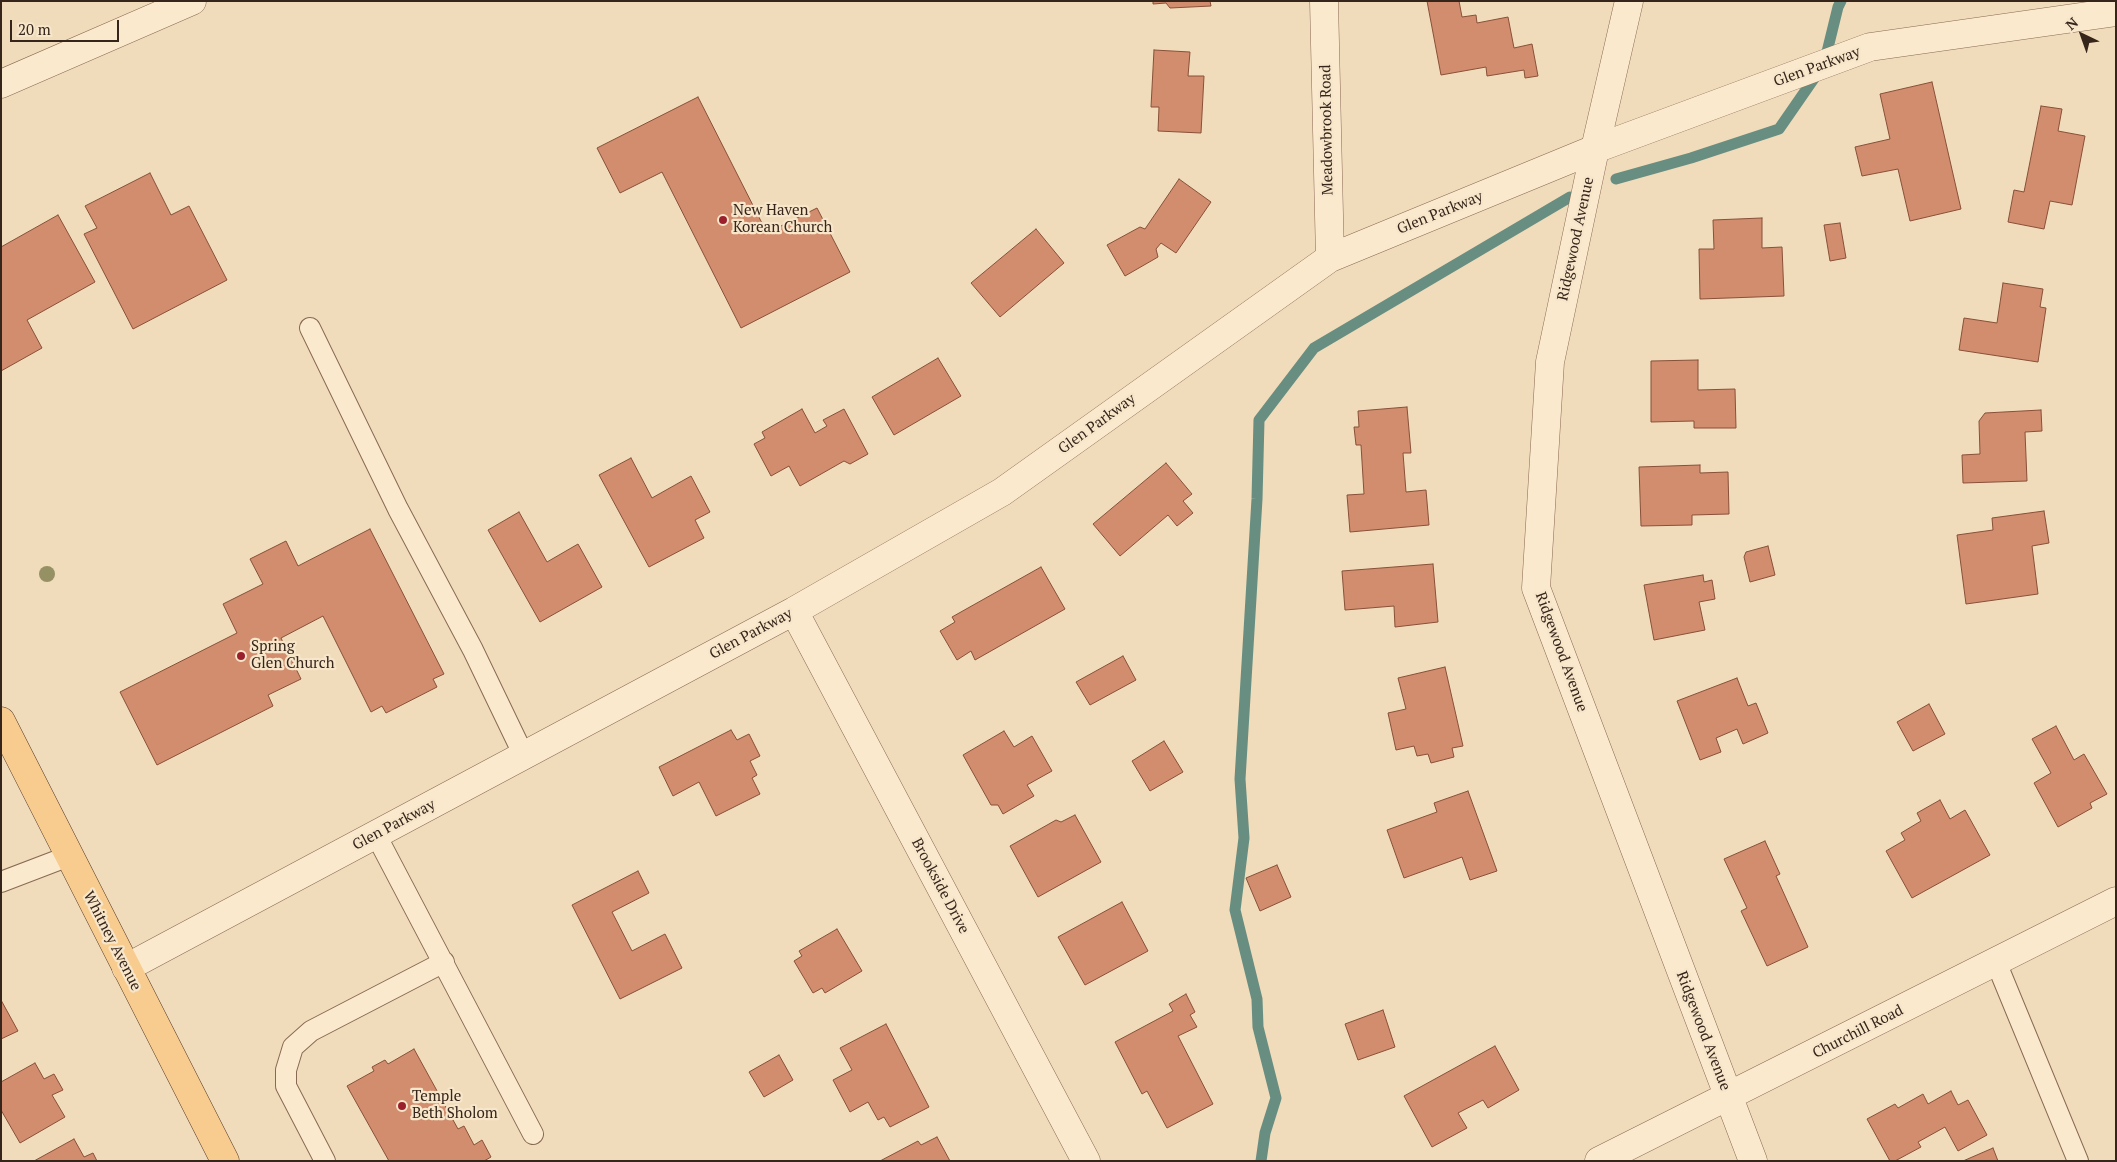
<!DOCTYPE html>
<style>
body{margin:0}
#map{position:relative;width:2117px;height:1162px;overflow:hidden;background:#f0dbba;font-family:"PT Serif",serif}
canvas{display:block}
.frame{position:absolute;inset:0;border:2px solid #36251a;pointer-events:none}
.north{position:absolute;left:2057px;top:10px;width:50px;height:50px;-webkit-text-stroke:4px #f7e6ca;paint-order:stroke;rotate:318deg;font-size:14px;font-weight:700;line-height:20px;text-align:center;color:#36251a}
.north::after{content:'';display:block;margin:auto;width:18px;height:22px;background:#36251a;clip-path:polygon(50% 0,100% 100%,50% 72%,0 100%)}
.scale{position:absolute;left:10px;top:20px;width:109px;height:22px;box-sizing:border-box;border:2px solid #36251a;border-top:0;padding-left:6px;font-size:15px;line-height:18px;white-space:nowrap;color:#36251a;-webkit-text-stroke:4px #f7e6ca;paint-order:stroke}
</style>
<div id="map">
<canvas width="2117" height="1162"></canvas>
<div class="frame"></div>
<div class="north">N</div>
<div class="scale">20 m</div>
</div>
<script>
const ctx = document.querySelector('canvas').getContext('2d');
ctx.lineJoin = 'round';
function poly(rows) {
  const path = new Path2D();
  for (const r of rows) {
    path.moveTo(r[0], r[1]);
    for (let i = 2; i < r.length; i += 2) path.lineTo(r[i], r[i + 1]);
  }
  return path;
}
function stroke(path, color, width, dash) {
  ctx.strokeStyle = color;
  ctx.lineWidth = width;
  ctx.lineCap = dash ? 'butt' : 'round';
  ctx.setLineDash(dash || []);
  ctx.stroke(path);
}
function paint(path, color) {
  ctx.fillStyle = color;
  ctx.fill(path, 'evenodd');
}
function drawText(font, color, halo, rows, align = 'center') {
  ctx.font = font + ' "PT Serif",serif';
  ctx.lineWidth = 4.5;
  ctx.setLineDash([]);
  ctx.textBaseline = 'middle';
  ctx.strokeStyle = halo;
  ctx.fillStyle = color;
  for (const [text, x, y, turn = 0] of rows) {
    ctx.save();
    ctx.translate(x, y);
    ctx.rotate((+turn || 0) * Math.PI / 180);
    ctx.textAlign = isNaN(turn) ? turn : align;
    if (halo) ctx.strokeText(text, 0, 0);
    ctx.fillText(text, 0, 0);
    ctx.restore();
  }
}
const stream = poly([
 [1616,179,1691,158,1779,129,1824,64,1838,7,1841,1],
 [1261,1161,1265,1133,1276,1098,1258,1027,1257,999,1235,910,1244,838,1240,779,1257,499,1259,420,1314,348,1570,197]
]);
const building = poly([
 [1153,1,1210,1,1211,6,1170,8,1166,3,1153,4,1153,1],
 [1427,1,1459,1,1462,17,1476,15,1477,23,1508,17,1514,48,1532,44,1538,76,1525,78,1524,70,1487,76,1486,67,1441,75,1427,1],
 [1154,50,1190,52,1188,76,1204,76,1201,133,1158,131,1159,107,1151,107,1154,50],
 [1932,82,1961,209,1910,221,1898,169,1862,176,1855,147,1890,139,1880,94,1932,82],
 [698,97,767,233,817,208,850,272,741,328,662,172,620,193,597,148,698,97],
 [2041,106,2062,109,2058,131,2085,136,2072,205,2050,201,2044,229,2008,222,2014,190,2024,192,2041,106],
 [150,173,171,215,189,206,227,280,133,329,84,234,97,228,85,206,150,173],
 [1179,179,1211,202,1176,253,1161,243,1156,249,1158,257,1125,276,1107,245,1140,227,1145,229,1179,179],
 [58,215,95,282,27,320,42,348,1,371,1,247,58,215],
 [1762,218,1762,248,1782,247,1784,296,1700,299,1699,249,1714,249,1713,220,1762,218],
 [1840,223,1846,258,1830,261,1824,225,1840,223],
 [1036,229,1064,263,1000,317,971,283,1036,229],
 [2003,283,2043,289,2040,307,2046,308,2038,362,1959,350,1964,318,1997,323,2003,283],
 [938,358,961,396,894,435,872,397,938,358],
 [1698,360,1698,390,1735,389,1736,428,1694,428,1694,421,1651,422,1651,361,1698,360],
 [1407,407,1411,453,1403,453,1406,492,1426,490,1429,525,1350,532,1347,495,1364,494,1361,445,1356,445,1354,427,1359,427,1358,411,1407,407],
 [802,409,815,433,827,426,823,420,844,409,868,454,850,464,844,461,800,486,789,466,771,476,754,444,765,438,762,432,802,409],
 [2041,410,2042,431,2025,432,2027,481,1963,483,1962,455,1980,454,1979,421,1985,413,2041,410],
 [631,458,652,498,691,476,710,512,695,520,704,538,649,567,599,475,631,458],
 [1166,463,1192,494,1183,501,1193,513,1177,526,1168,515,1120,556,1093,524,1166,463],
 [1700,465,1700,473,1728,472,1729,514,1692,515,1692,525,1641,526,1639,467,1700,465],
 [2044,511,2049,543,2032,546,2038,594,1966,604,1957,535,1993,530,1992,518,2044,511],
 [519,512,547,562,578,544,602,587,540,622,488,530,519,512],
 [370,529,444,674,433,679,437,687,386,713,382,706,371,712,323,616,281,638,301,679,268,695,273,706,157,765,120,692,237,633,223,604,263,584,250,559,286,541,298,566,370,529],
 [1768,546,1775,575,1750,582,1744,557,1746,552,1768,546],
 [1433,564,1438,622,1395,627,1394,606,1345,610,1342,571,1433,564],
 [1041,567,1065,609,975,660,971,651,957,660,940,631,955,622,952,617,1041,567],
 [1703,575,1704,582,1712,580,1715,599,1699,602,1705,630,1654,640,1644,585,1703,575],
 [1123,656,1136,680,1090,705,1076,682,1123,656],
 [1445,667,1463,746,1452,748,1454,757,1431,763,1428,754,1417,756,1414,746,1396,750,1388,713,1406,709,1398,678,1445,667],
 [1737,678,1748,706,1756,703,1768,733,1743,744,1737,729,1716,738,1721,752,1700,760,1677,701,1737,678],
 [1929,704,1945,734,1913,751,1897,722,1929,704],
 [2056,726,2074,760,2084,754,2107,794,2090,803,2092,808,2058,827,2034,783,2051,773,2032,739,2056,726],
 [731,730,737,740,749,734,760,756,750,761,757,775,752,778,760,794,716,816,699,782,673,796,659,767,731,730],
 [1004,731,1014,747,1032,736,1052,771,1027,785,1034,796,1003,814,998,805,991,805,963,755,1004,731],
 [1164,741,1183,772,1150,791,1132,761,1164,741],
 [1468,791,1497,871,1470,880,1462,857,1404,878,1387,830,1437,812,1434,803,1468,791],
 [1940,800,1950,819,1965,810,1990,855,1912,898,1886,851,1905,840,1901,833,1921,821,1917,813,1940,800],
 [1075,815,1101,862,1038,897,1010,846,1056,820,1061,822,1075,815],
 [1765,841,1780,874,1776,876,1808,947,1767,966,1741,911,1747,908,1724,859,1765,841],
 [1277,865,1291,897,1260,911,1246,878,1277,865],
 [638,871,649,893,612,912,632,951,665,934,682,968,620,999,572,905,638,871],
 [1122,902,1148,951,1085,985,1058,937,1122,902],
 [837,929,862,971,825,993,822,988,813,993,794,961,802,956,799,951,837,929],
 [1186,994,1195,1012,1190,1015,1197,1027,1178,1036,1213,1104,1167,1128,1147,1091,1142,1094,1115,1042,1173,1011,1169,1004,1186,994],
 [1,1000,18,1031,1,1039,1,1000],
 [1383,1010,1395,1047,1358,1060,1345,1024,1383,1010],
 [886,1024,929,1107,890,1127,884,1117,878,1120,868,1102,850,1112,833,1080,852,1070,840,1048,886,1024],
 [1495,1046,1519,1090,1488,1108,1483,1100,1458,1113,1467,1128,1432,1147,1404,1096,1495,1046],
 [414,1049,458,1129,464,1126,474,1145,482,1140,491,1157,484,1161,389,1161,347,1086,374,1071,372,1067,385,1060,388,1064,414,1049],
 [779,1055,793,1080,764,1097,749,1072,779,1055],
 [35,1063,44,1079,54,1074,63,1090,52,1095,65,1117,20,1143,1,1110,1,1082,35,1063],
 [1951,1091,1958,1105,1968,1100,1987,1135,1958,1151,1945,1127,1918,1142,1921,1147,1895,1161,1890,1161,1867,1119,1895,1104,1898,1108,1923,1094,1928,1104,1951,1091],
 [937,1137,950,1161,880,1161,918,1141,921,1145,937,1137],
 [74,1139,84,1157,93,1153,97,1161,34,1161,74,1139],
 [1993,1148,1998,1161,1963,1161,1993,1148]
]);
const lane = poly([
 [310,328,398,509,473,650,524,756],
 [376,835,533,1134],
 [1,882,69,856],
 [1996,962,2078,1161],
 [325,1161,286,1086,286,1070,293,1047,311,1031,444,962]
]);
const street = poly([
 [1324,1,1330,258],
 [1629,1,1595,149,1550,362,1536,588,1753,1161],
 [1,84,192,1],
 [794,611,1086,1161],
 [126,968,794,611,1002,492,1330,258,1595,149,1870,47,2116,12],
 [1599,1161,2116,901]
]);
const primary = poly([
 [1,721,225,1161]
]);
const trees = [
 [47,574]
];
const markers = [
 [723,220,5,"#9a202e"],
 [241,656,5,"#9a202e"],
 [402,1106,5,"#9a202e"]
];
const streetNames = [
 ["Glen Parkway",1817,67,-20],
 ["Meadowbrook Road",1327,130,-91],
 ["Glen Parkway",1440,213,-22],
 ["Ridgewood Avenue",1576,239,-78],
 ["Glen Parkway",1097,424,-36],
 ["Glen Parkway",751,634,-28],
 ["Ridgewood Avenue",1561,652,70],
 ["Glen Parkway",394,825,-28],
 ["Brookside Drive",940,886,62],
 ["Whitney Avenue",112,941,63],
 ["Ridgewood Avenue",1703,1031,69],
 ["Churchill Road",1858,1032,-27]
];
const poiNames = [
 ["New Haven",733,211],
 ["Korean Church",733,228],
 ["Spring",251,647],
 ["Glen Church",251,664],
 ["Temple",412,1097],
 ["Beth Sholom",412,1114]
];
stroke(stream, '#678e80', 11);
paint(building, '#d18d6e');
stroke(building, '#885038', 1);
stroke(lane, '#886a54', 22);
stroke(street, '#886a54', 29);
stroke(primary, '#553929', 29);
stroke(lane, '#fbe9ce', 20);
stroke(street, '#fbe9ce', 28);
stroke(primary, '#f7cc8e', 28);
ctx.fillStyle = '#969165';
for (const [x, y] of trees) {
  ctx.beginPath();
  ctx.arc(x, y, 8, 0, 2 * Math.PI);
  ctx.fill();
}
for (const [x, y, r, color] of markers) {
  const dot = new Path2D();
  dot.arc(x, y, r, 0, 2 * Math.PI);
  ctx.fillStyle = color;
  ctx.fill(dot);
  stroke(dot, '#f7e6ca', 2);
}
drawText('15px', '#36251a', '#f7e6ca', streetNames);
drawText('15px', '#36251a', '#f7e6ca', poiNames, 'left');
</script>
